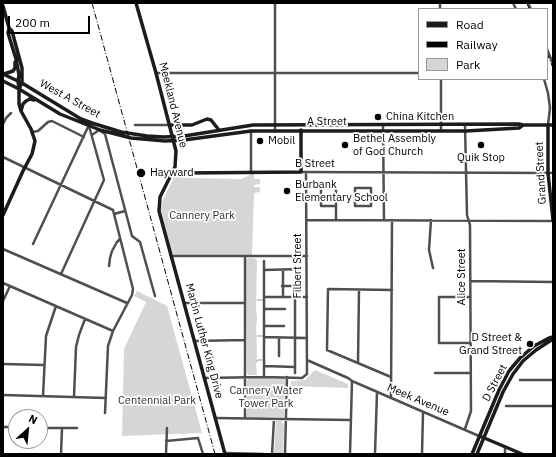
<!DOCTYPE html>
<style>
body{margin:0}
#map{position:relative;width:556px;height:457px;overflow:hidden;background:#fff;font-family:"IBM Plex Sans",sans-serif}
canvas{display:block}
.frame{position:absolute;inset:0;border:4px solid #000;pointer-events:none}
.legend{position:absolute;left:418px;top:8px;width:130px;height:72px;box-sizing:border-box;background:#fff;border:1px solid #999;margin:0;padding:5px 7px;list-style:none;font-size:12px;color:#000}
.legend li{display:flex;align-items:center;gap:8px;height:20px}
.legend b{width:20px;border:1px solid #999}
.north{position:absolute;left:8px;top:409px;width:40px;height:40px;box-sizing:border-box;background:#fff;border:1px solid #999;border-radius:50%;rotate:27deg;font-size:11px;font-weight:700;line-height:16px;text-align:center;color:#000}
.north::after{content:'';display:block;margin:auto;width:14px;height:18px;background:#000;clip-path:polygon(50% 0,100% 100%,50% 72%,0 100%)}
.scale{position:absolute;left:8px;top:16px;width:82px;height:18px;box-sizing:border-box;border:2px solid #000;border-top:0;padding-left:5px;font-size:12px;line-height:14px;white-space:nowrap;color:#000;-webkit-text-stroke:3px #fff;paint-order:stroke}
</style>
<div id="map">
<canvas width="556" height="457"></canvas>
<div class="frame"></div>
<ul class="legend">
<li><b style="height:5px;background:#1c1c1c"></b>Road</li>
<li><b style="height:5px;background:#000"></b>Railway</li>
<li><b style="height:11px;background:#d6d6d6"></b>Park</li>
</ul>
<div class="north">N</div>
<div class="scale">200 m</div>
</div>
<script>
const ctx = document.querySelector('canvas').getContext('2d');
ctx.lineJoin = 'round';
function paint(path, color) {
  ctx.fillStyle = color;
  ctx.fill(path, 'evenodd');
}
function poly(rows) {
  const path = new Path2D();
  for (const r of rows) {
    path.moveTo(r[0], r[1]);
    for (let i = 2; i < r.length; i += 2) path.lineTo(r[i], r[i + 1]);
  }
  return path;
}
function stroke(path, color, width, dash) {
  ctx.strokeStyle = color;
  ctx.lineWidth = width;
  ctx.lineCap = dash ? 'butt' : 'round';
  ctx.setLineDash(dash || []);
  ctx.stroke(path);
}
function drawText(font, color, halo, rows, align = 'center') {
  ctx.font = font + ' "IBM Plex Sans",sans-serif';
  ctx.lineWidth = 3.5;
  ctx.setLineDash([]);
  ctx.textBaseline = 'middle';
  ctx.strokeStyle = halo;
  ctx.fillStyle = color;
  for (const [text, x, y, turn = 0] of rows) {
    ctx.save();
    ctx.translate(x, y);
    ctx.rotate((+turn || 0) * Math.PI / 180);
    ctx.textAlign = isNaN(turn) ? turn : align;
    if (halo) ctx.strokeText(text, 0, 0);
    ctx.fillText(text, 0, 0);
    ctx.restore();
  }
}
const green = poly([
 [254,173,254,179,260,179,260,184,254,185,254,187,260,187,260,192,254,193,252,255,175,255,172,253,161,210,162,202,175,175,189,178,241,179],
 [248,258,254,258,257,260,256,308,257,319,256,326,257,356,256,364,257,375,249,375,247,373,246,262,246,260],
 [137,291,167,306,202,433,122,436,124,349,146,302,134,296],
 [315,370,348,384,348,388,290,386,291,381,305,380],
 [249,378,285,379,284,417,250,418,247,417,247,381],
 [276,421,281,421,284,424,283,454,274,454]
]);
const stream = poly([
 [257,300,263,300],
 [257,336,263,336],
 [257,362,257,360,262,360]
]);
const street = poly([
 [275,3,275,131],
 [440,3,440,9],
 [513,3,516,9],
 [528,3,531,9],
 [547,49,553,64],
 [156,73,419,73],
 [441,79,441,130],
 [544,79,548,93,550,108,548,125],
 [3,124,6,118,11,113],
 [135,125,169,125],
 [383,125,384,220],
 [251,131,251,173],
 [32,132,38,131,48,122,52,121,84,137],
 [92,135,99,130,105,134,132,236,140,242,155,296],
 [3,157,113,210,133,289,132,295,113,331,108,346,105,413],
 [301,172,553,173],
 [371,197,371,206,355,206,355,188,371,188,371,197,384,196],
 [336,206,321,206,321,188,336,188,336,220],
 [114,214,125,211],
 [307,220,553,221],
 [431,220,429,250,433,268],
 [33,244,88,127],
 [3,249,127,303],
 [171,256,307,256],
 [245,256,245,418],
 [264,261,264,377],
 [109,266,110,258,112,251,117,242,120,239],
 [264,270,301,269],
 [283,270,283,297],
 [61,274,104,180,89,126],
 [470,281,553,282],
 [3,283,113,331],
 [282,286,301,286],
 [264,297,307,297],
 [3,301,10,286],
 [184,303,245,303],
 [264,309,285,309],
 [264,326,284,326],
 [264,337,307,338],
 [194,341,245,340],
 [470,343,439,343,439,297,470,297],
 [279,356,279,338],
 [307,360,348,378,352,381,479,436],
 [358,362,359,290],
 [3,364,44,365],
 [264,366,295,367],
 [295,373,295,297],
 [435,373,470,373],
 [391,377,327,350,328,289,392,290],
 [204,378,264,377,302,378,307,374,306,172],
 [520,380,553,380],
 [3,395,106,398],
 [43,396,46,336,56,306],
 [74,397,76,347,79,335,85,319],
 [391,398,392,220],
 [506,406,553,406],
 [215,418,350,420],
 [3,427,16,427],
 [40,428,77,428],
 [465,429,471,411,470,225,467,215,465,125],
 [166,441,198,438,203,454],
 [225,453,263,454],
 [61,454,62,428],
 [166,454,167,428],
 [272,454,274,419],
 [285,454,287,377],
 [350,454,352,381],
 [375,454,377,392],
 [422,454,423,412],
 [505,454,505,447]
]);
const secondary = poly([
 [136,3,156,73,176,151,175,167,160,197,159,211,225,454],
 [3,6,9,28,12,31,22,68,22,83,19,89],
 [3,74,22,83,81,119,92,123,121,132,147,136,164,137,184,136,253,125,519,124,523,125,553,125],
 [4,74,13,71,15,68,15,62],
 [3,81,19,89,60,114,100,130,131,138,165,141,184,140,251,131,466,131,519,128,523,125],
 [21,111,23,104,26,101,30,99,34,100],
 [169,125,192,125,207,119,211,120,219,130],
 [548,125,548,173,553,220],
 [173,170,185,173,301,172,301,130],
 [3,215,23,171,32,154,35,141,31,129,21,111,19,104,19,89,18,81,19,75,16,59,8,33,9,28],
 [482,437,522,454],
 [472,454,499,390,509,371,520,358,534,346,549,338,553,337],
 [477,454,503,392,513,374,523,361,536,350,553,339]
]);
const rail = poly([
 [92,3,215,454],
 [527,3,529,9],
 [547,53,553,68]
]);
const markers = [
 [378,117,4,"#000"],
 [260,141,4,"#000"],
 [345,145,4,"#000"],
 [481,145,4,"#000"],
 [141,173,5,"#000"],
 [287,191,4,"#000"],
 [530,344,4,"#000"]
];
const streetNames = [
 ["West A Street",70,99,29],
 ["Meekland Avenue",173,105,76],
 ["A Street",327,122],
 ["B Street",315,164],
 ["Grand Street",541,173,-93],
 ["Filbert Street",298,266,-90],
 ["Alice Street",462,277,-90],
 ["Martin Luther King Drive",204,341,75],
 ["D Street",495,383,-62],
 ["Meek Avenue",418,400,23]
];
const poiNames = [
 ["China Kitchen",386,117],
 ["Bethel Assembly",353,139],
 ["of God Church",353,152],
 ["Mobil",268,141],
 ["Quik Stop",481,158,"center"],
 ["Hayward",150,173],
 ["Burbank",295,185],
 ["Elementary School",295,198],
 ["D Street &",522,338,"right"],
 ["Grand Street",522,351,"right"]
];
const parkNames = [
 ["Cannery Park",202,216],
 ["Cannery Water",266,391],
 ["Tower Park",266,404],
 ["Centennial Park",157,401]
];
paint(green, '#d6d6d6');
stroke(stream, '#9d9d9d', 1);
stroke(street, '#4f4f4f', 2.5);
stroke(secondary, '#1c1c1c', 3.5);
stroke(rail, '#000', 1, [6, 2, 1, 2]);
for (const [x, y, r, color] of markers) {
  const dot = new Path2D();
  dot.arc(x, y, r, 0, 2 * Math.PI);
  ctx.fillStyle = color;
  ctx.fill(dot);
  stroke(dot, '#fff', 1.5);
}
drawText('11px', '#000', '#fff', streetNames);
drawText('11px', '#000', '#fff', poiNames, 'left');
drawText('11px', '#2d2d2d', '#fff', parkNames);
</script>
